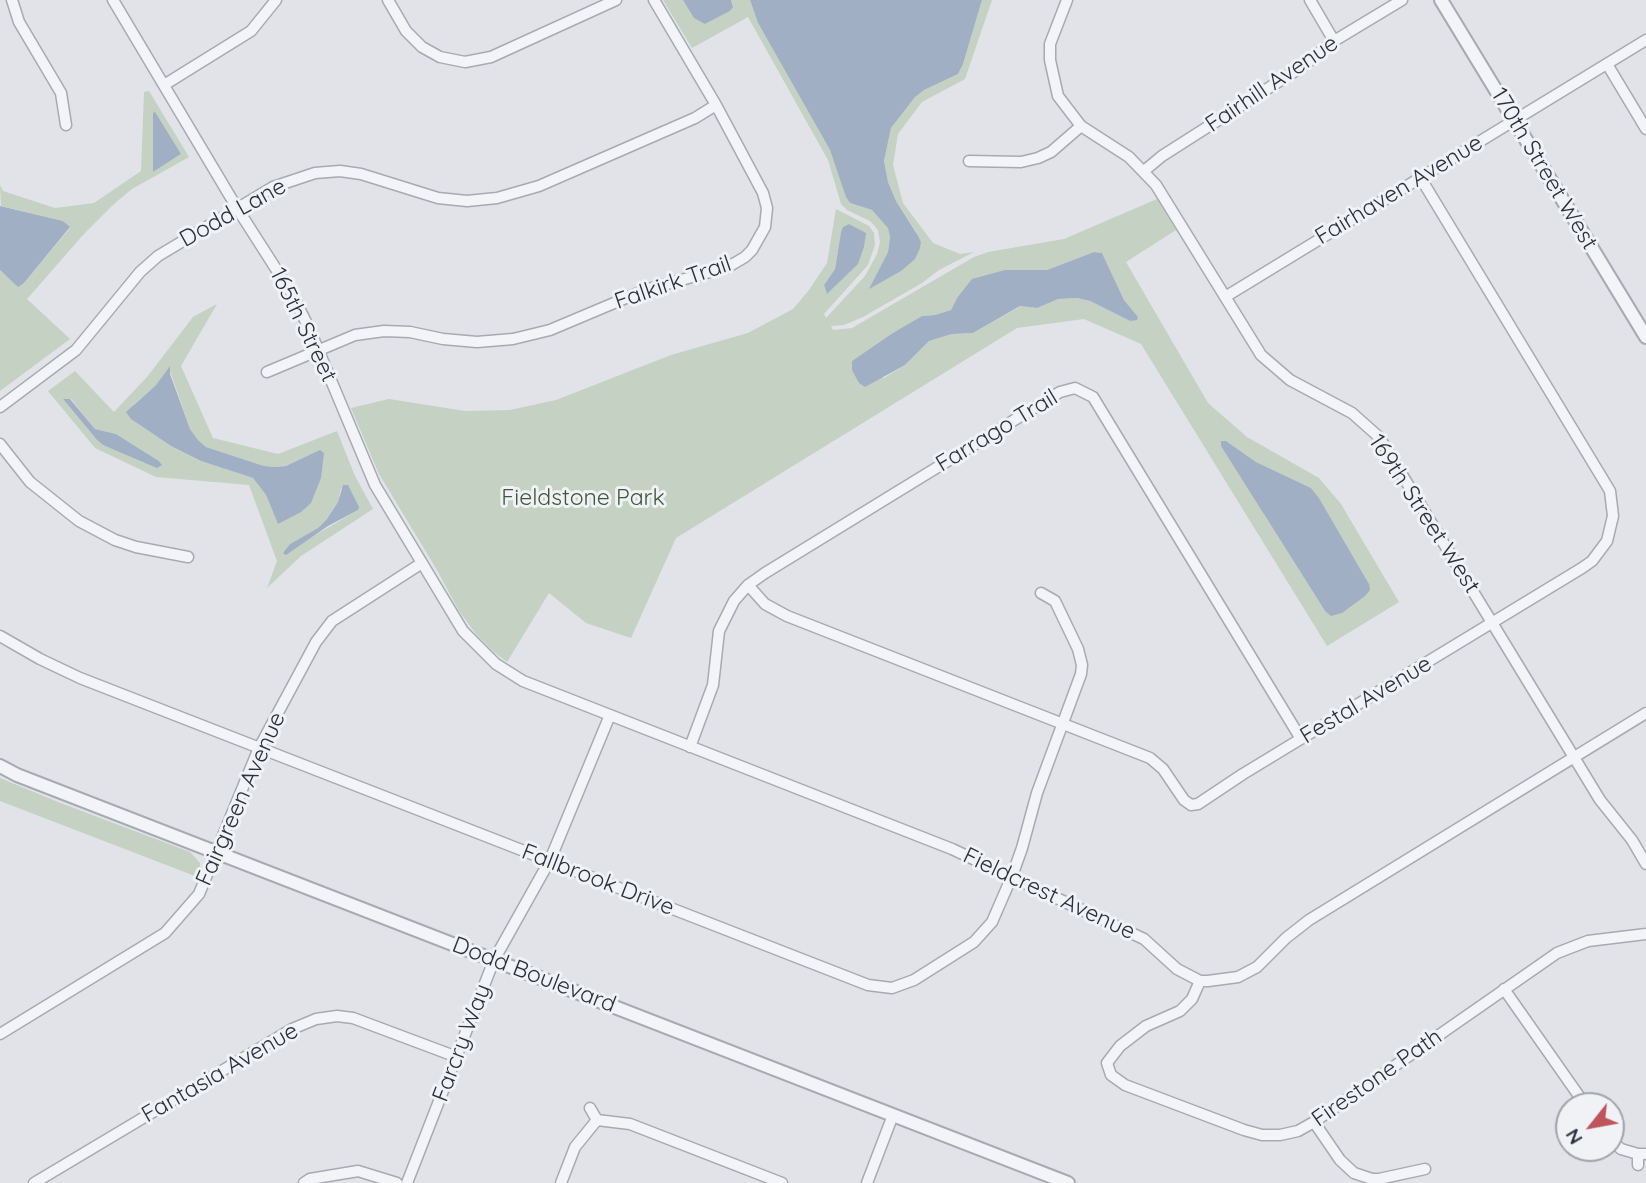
<!DOCTYPE html>
<style>
body{margin:0}
#map{position:relative;width:1646px;height:1183px;overflow:hidden;background:#e1e3e8;font-family:Quicksand,sans-serif}
canvas{display:block}
.north{position:absolute;left:1555px;top:1092px;width:70px;height:70px;box-sizing:border-box;background:#f0f2f5;border:2px solid #a1a4ab;border-radius:50%;rotate:239deg;font-size:19px;font-weight:700;line-height:28px;text-align:center;color:#2b303d}
.north::after{content:'';display:block;margin:auto;width:24px;height:32px;background:#bf545c;clip-path:polygon(50% 0,100% 100%,50% 72%,0 100%)}
</style>
<div id="map">
<canvas width="1646" height="1183"></canvas>
<div class="north">N</div>
</div>
<script>
const ctx = document.querySelector('canvas').getContext('2d');
ctx.lineJoin = 'round';
function paint(path, color) {
  ctx.fillStyle = color;
  ctx.fill(path, 'evenodd');
}
function poly(rows) {
  const path = new Path2D();
  for (const r of rows) {
    path.moveTo(r[0], r[1]);
    for (let i = 2; i < r.length; i += 2) path.lineTo(r[i], r[i + 1]);
  }
  return path;
}
function stroke(path, color, width, dash) {
  ctx.strokeStyle = color;
  ctx.lineWidth = width;
  ctx.lineCap = dash ? 'butt' : 'round';
  ctx.setLineDash(dash || []);
  ctx.stroke(path);
}
function drawText(font, color, halo, rows, align = 'center') {
  ctx.font = font + ' Quicksand,sans-serif';
  ctx.lineWidth = 6;
  ctx.setLineDash([]);
  ctx.textBaseline = 'middle';
  ctx.strokeStyle = halo;
  ctx.fillStyle = color;
  for (const [text, x, y, turn = 0] of rows) {
    ctx.save();
    ctx.translate(x, y);
    ctx.rotate((+turn || 0) * Math.PI / 180);
    ctx.textAlign = isNaN(turn) ? turn : align;
    if (halo) ctx.strokeText(text, 0, 0);
    ctx.fillText(text, 0, 0);
    ctx.restore();
  }
}
const green = poly([
 [663,0,683,0,705,24,730,11,733,6,731,0,750,0,758,23,830,150,850,203,872,210,888,227,890,237,888,252,870,288,917,233,896,201,888,182,884,161,891,128,914,97,924,90,958,74,963,64,982,0,992,0,965,79,922,102,898,134,893,165,903,203,933,243,960,254,974,252,939,270,922,283,863,317,844,325,831,326,833,330,852,328,974,257,988,252,1064,239,1157,199,1176,230,1126,262,1208,403,1247,437,1319,478,1341,504,1399,602,1327,646,1141,344,1084,319,1017,328,676,538,631,638,586,623,549,593,507,662,494,652,476,634,459,611,437,570,379,474,351,408,389,399,465,411,510,410,556,400,671,355,748,333,793,309,809,290,827,263,836,209,869,226,874,233,875,245,868,265,824,314,826,318,865,276,877,254,880,242,878,230,870,221,847,210,841,204,828,160,748,17,692,48],
 [849,224,865,233,864,247,858,263,827,294,824,285,835,269,841,232,843,227],
 [1094,252,1102,253,1124,300,1138,317,1130,321,1090,301,1077,298,1057,299,1037,308,1021,306,973,333,952,334,929,341,905,365,884,378,852,361,922,316,935,315,951,310,957,298,1027,271,1047,270],
 [1226,441,1256,462,1311,488,1319,498,1369,584,1325,611,1267,519],
 [149,91,189,157,132,189,115,203,83,235,27,299,70,339,0,391,0,270,18,286,24,283,70,228,63,221,1,206,0,185,3,191,55,208,94,203,141,171,144,92],
 [153,113,181,154,153,172],
 [217,304,181,366,213,438,278,454,337,431,355,476,373,509,301,556,267,588,277,561,249,485,156,477,95,448,48,391,75,371,114,412,147,377,193,317],
 [169,368,190,429,198,440,206,447,264,466,275,467,286,466,320,451,278,524,266,495,253,478,201,461,171,446,140,425,133,405,156,385],
 [63,399,71,399,95,429,116,434,159,461,161,465,103,445,97,440],
 [341,488,358,510,295,547,290,544,318,528,327,519,338,502],
 [0,778,58,802,190,852,200,863,200,878,0,801]
]);
const water = poly([
 [683,0,731,0,733,7,730,11,705,24,694,18],
 [750,0,982,0,963,64,958,74,924,90,915,97,891,128,884,161,888,182,896,201,917,234,921,242,920,248,915,259,901,271,869,289,888,252,890,237,888,228,872,210,850,203,846,197,830,150,758,23],
 [155,112,181,154,153,172,153,113],
 [0,206,63,221,70,227,24,283,18,287,0,270],
 [849,224,866,233,864,247,858,264,827,294,824,285,835,269,841,232,843,227],
 [1094,252,1102,253,1124,300,1138,317,1137,320,1130,321,1090,301,1077,298,1058,299,1037,308,1020,306,973,333,952,334,929,341,905,365,865,387,859,383,852,370,852,361,893,333,922,316,935,315,951,310,957,298,972,279,1005,270,1047,270],
 [170,366,170,374,190,429,198,440,206,447,264,466,275,467,286,466,320,450,324,453,321,478,311,503,301,512,278,524,266,495,253,478,201,461,171,446,131,419,126,412,156,385],
 [63,399,70,399,95,429,116,434,159,461,162,465,157,468,103,445,97,440],
 [1221,441,1226,441,1256,462,1311,488,1319,498,1369,584,1370,590,1365,596,1342,613,1331,616,1325,611,1221,446],
 [343,485,348,485,359,507,358,510,328,526,286,555,283,553,290,544,318,528,327,519,338,502]
]);
const minor = poly([
 [12,0,19,22,61,93,66,125],
 [113,0,237,208,292,294,309,328,375,485,463,631,496,664,523,681,952,849,1144,939,1177,969,1200,981,1208,981,1238,977,1257,967,1286,938,1309,920,1646,713],
 [388,0,406,31,422,47,440,57,465,62,491,57,616,0],
 [1067,0,1050,44,1050,60,1058,96,1081,126,1129,157,1156,185,1261,355,1290,380,1352,413,1379,437,1600,800,1632,840,1646,864],
 [1310,0,1334,41],
 [1607,64,1646,129],
 [164,85,251,31,276,0],
 [969,161,1021,162,1038,158,1051,152,1081,126],
 [1144,171,1162,156,1303,66,1334,41,1402,0],
 [1225,297,1646,40],
 [267,372,355,335,384,331,410,332,443,339,477,342,513,339,550,330,645,290,728,267,745,257,752,250,765,227,767,208,763,193,716,105,654,0],
 [0,407,76,350,140,272,158,256,273,187,315,173,340,171,361,174,438,198,467,201,497,198,539,186,695,118,716,105],
 [0,444,30,482,79,521,115,540,136,547,188,557],
 [748,585,765,604,787,616,1150,758,1163,769,1184,800,1191,805,1198,804,1243,774,1582,568,1592,561,1607,541,1613,516,1610,491,1420,177],
 [0,636,40,659,80,678,868,985,892,988,914,980,974,942,992,922,1012,876,1022,848,1037,793,1081,674,1082,665,1078,649,1055,601,1041,593],
 [690,747,713,685,719,631,734,601,748,585,765,573,1060,392,1075,388,1093,397,1301,739],
 [1200,981,1192,999,1180,1011,1146,1026,1120,1046,1107,1063,1111,1075,1125,1085,1244,1130,1262,1135,1280,1135,1298,1131,1314,1122,1557,953,1588,941,1646,934],
 [1504,989,1586,1106],
 [0,1034,165,933,199,894,259,748,316,642,332,621,422,563],
 [590,1108,597,1120],
 [1314,1122,1340,1160,1354,1173,1372,1179,1379,1179,1425,1169],
 [1611,1140,1621,1149,1638,1154,1646,1154],
 [1638,1154,1638,1165],
 [34,1183,292,1029,316,1019,337,1016,353,1018,457,1057],
 [304,1183,310,1179,358,1171,397,1183],
 [407,1183,494,960,550,860,610,715],
 [561,1183,575,1147,597,1120,630,1124,782,1183],
 [867,1183,893,1115]
]);
const tertiary = poly([
 [1441,0,1646,337],
 [0,766,17,775,1068,1183]
]);
const streetNames = [
 ["Fairhill Avenue",1272,84,-34],
 ["170th Street West",1544,169,59],
 ["Fairhaven Avenue",1399,190,-31],
 ["Dodd Lane",233,213,-29],
 ["Falkirk Trail",673,283,-19],
 ["165th Street",303,325,64],
 ["Farrago Trail",997,431,-31],
 ["169th Street West",1424,514,57],
 ["Festal Avenue",1366,700,-31],
 ["Fairgreen Avenue",241,799,-66],
 ["Fallbrook Drive",598,880,21],
 ["Fieldcrest Avenue",1049,894,25],
 ["Dodd Boulevard",534,975,21],
 ["Farcry Way",462,1043,-69],
 ["Fantasia Avenue",220,1073,-30],
 ["Firestone Path",1377,1078,-35]
];
const parkNames = [
 ["Fieldstone Park",583,498]
];
paint(green, '#c5d1c3');
paint(water, '#a0afc4');
stroke(minor, '#a7aab1', 13);
stroke(tertiary, '#a7aab1', 16);
stroke(minor, '#f3f4f7', 10);
stroke(tertiary, '#f3f4f7', 12);
drawText('23px', '#2b303d', '#f0f2f5', streetNames);
drawText('23px', '#3d583a', '#f0f2f5', parkNames);
</script>
